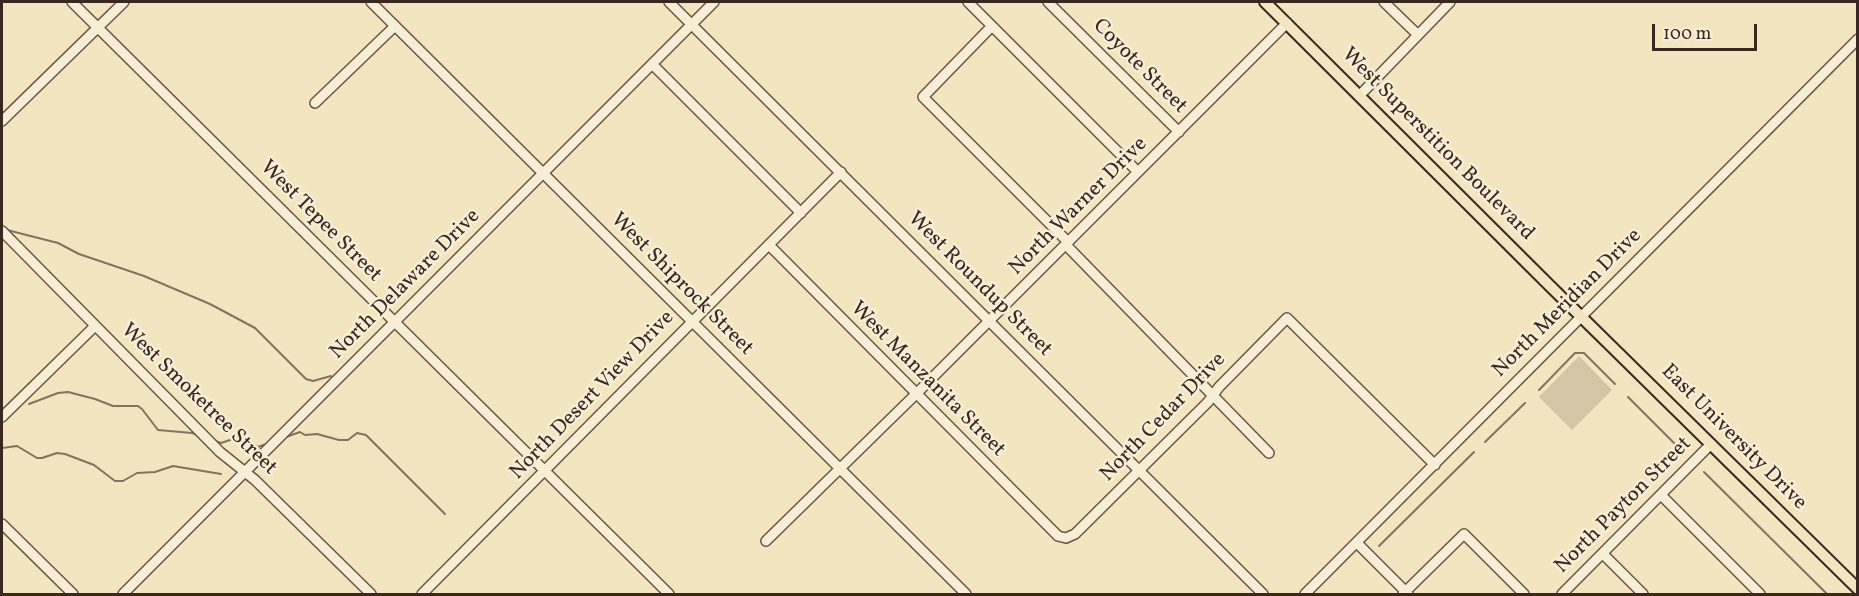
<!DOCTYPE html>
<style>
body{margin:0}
#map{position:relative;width:1859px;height:596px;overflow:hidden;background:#f3e5c0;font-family:Vollkorn,serif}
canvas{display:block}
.frame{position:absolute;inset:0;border:3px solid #392820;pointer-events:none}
.scale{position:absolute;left:1652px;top:24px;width:105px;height:27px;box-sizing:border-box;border:3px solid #392820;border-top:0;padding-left:8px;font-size:18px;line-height:21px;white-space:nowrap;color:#392820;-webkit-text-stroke:4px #f7eed6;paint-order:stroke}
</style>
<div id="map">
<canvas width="1859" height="596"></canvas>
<div class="frame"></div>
<div class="scale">100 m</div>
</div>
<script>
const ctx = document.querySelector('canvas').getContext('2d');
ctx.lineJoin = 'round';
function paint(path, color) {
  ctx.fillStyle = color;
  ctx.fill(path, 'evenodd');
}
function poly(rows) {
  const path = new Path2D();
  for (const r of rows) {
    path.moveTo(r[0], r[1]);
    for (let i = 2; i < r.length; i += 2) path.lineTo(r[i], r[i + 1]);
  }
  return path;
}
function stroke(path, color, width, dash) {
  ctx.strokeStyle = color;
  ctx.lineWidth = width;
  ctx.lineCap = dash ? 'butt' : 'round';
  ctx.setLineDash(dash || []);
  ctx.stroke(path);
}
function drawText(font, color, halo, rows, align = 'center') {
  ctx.font = font + ' Vollkorn,serif';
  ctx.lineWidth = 5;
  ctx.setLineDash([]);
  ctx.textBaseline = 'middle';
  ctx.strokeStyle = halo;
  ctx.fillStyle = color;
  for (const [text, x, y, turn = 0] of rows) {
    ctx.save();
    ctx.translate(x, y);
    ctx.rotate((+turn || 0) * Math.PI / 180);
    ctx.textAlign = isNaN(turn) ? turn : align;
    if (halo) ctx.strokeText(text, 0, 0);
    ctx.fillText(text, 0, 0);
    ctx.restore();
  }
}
const green = poly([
 [1579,356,1612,390,1572,430,1539,397]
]);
const stream = poly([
 [7,230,58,243,79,254,144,276,210,304,255,328,306,379,313,381,331,376],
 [1539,390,1575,353,1584,353,1615,384],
 [1628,397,1682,451],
 [29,404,58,393,68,392,95,399,113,406,138,406,142,409,158,430,192,433,198,435],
 [286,437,300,432,305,435,317,434,339,440,348,440,357,433,366,435,445,514],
 [215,441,221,443,233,439,243,439,258,447,269,443],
 [1485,442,1525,403],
 [2,448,17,446,37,458,42,458,57,453,65,454,94,465,115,481,123,481,137,473,155,472,173,466,221,474],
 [1704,472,1827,594],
 [1379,546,1474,452]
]);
const minor = poly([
 [72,2,669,594],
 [371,2,966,594],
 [669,2,1263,594],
 [968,2,1138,172],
 [1048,2,1179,132],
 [1384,2,1417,34],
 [992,26,923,97,1068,242],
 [652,64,801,213],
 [1359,96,1450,2],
 [315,103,395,26],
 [2,121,124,2],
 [2,231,220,452,255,480,371,594],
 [769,245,1058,536,1066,538,1075,534,1208,402,1219,387,1287,318,1435,465],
 [1066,245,1269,453],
 [2,417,95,326],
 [1661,495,1760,594],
 [2,524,73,594],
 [766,541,916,394,1287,23],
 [1357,543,1408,594],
 [1603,554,1643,594],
 [123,594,714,2],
 [422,594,841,172],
 [1305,594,1858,39],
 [1403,594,1464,534,1524,594],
 [1562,594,1711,444]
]);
const major = poly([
 [1265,2,1550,286,1858,589]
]);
const streetNames = [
 ["Coyote Street",1139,67,45],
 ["West Superstition Boulevard",1437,145,45],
 ["North Warner Drive",1079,207,-45],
 ["West Tepee Street",320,222,45],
 ["North Delaware Drive",406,285,-45],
 ["West Shiprock Street",681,285,45],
 ["West Roundup Street",979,285,45],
 ["North Meridian Drive",1568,304,-45],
 ["West Manzanita Street",927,380,45],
 ["North Desert View Drive",593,396,-46],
 ["West Smoketree Street",198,400,44],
 ["North Cedar Drive",1164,418,-46],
 ["East University Drive",1733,438,45],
 ["North Payton Street",1624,506,-45]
];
paint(green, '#d3c5a5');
stroke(stream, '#837360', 2);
stroke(minor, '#685748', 12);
stroke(major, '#392820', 14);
stroke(minor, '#f7eed6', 9);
stroke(major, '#f3e5c0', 10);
drawText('21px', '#392820', '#f7eed6', streetNames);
</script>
